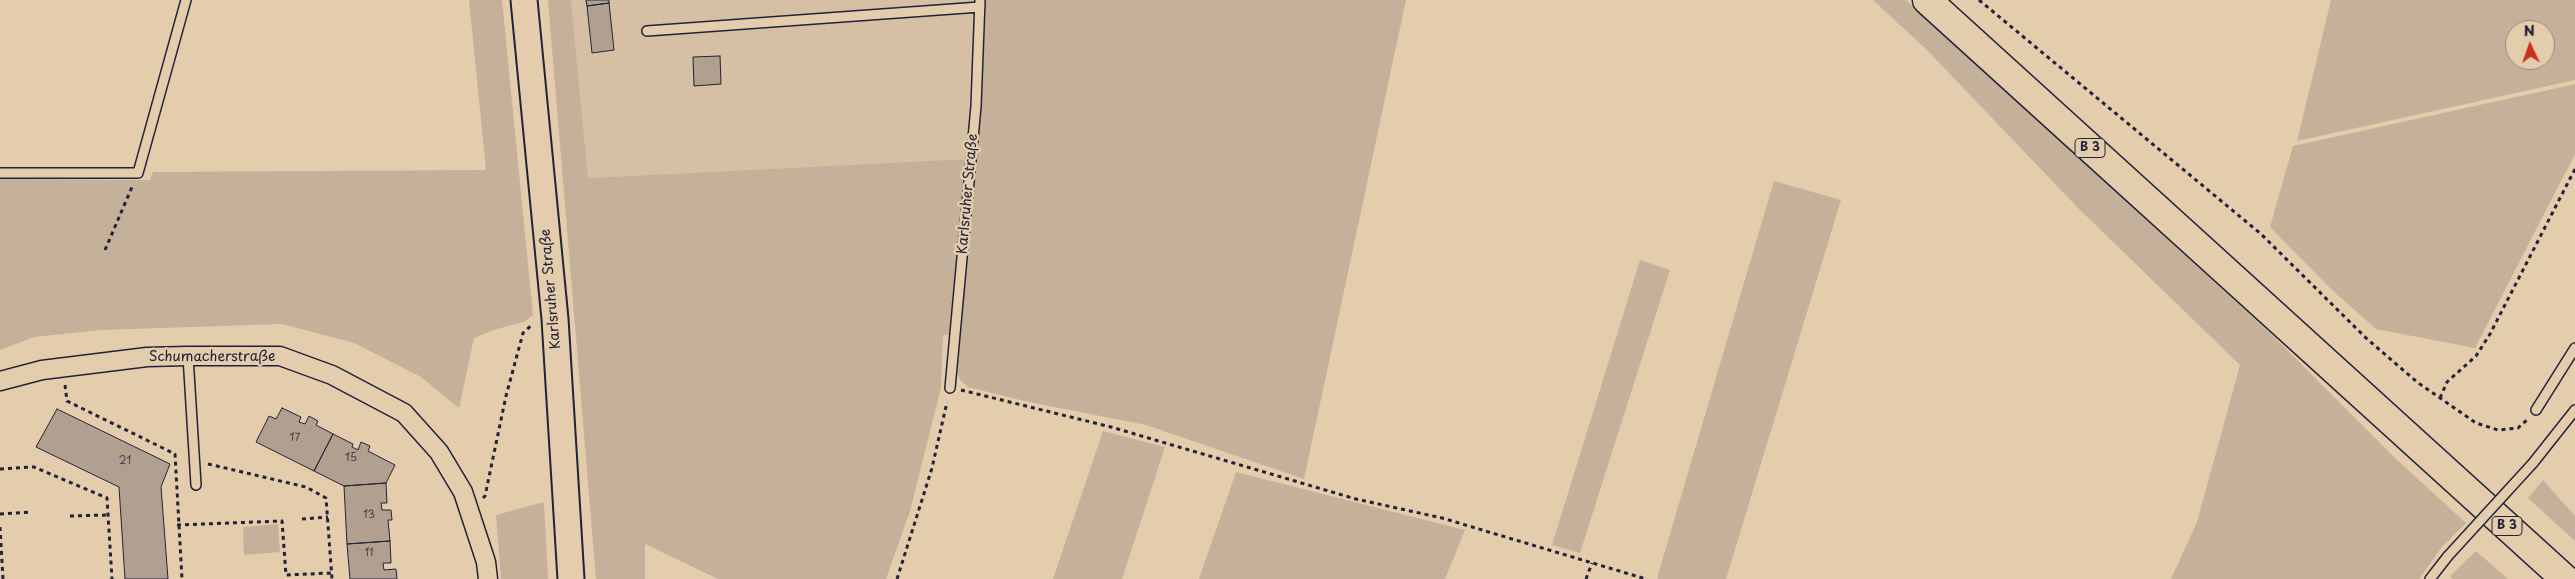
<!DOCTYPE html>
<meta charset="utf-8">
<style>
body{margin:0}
#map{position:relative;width:2575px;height:579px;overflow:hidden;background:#e4cdad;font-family:"Playpen Sans",sans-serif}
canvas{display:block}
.north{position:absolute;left:2505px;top:20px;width:50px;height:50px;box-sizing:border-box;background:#e4cdad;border:1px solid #96897f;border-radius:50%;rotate:357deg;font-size:14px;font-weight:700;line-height:20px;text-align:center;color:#22223b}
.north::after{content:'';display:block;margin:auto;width:18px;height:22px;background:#c8321e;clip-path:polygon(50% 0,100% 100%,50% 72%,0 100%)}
</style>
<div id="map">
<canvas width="2575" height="579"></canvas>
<div class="north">N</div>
</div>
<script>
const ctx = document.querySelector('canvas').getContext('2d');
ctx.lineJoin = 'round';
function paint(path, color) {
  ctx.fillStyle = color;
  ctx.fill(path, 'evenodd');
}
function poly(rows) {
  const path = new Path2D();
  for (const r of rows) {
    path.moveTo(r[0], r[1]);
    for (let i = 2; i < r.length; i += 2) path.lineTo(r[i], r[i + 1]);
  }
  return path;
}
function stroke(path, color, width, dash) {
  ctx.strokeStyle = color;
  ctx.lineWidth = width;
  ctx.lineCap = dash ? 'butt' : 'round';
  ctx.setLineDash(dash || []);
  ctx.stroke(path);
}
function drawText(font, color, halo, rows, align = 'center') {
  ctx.font = font + ' "Playpen Sans",sans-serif';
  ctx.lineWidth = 5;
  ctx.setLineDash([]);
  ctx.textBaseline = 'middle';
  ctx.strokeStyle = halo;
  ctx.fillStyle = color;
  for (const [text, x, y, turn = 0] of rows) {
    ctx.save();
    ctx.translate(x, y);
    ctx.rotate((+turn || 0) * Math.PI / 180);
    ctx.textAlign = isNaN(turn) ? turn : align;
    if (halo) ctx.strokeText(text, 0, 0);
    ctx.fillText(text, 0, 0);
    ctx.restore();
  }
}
const built = poly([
 [571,0,976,0,966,159,588,178]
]);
const green = poly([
 [469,0,502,0,533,315,524,322,497,329,474,338,459,408,421,377,354,343,282,324,101,330,34,337,0,350,0,179,150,180,153,172,486,170],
 [548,0,571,0,588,178,966,159,949,335,943,335,941,388,910,511,886,579,718,579,645,544,645,579,596,579],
 [986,0,1406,0,1304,479,1146,425,1024,401,968,387,960,380,956,369,981,114],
 [1873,0,1906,0,2272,335,2395,458,2466,523,2442,547,2419,579,2171,579,2197,522,2240,365,2079,209,1927,50],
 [2331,0,2575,0,2575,80,2297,141],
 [2515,30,2545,30,2545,60,2515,60],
 [2575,84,2575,154,2475,348,2376,329,2331,289,2270,227,2293,146],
 [1774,181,1841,200,1726,579,1659,579,1657,578],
 [1640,260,1670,270,1580,553,1552,545],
 [1103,431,1165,447,1122,579,1053,579],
 [1236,472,1465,530,1445,579,1199,579],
 [2543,480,2575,516,2575,541,2528,498],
 [544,502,548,579,501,579,496,515],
 [278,524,280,552,244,555,243,527],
 [2476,551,2508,579,2453,579,2450,576]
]);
const building = poly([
 [586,0,609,0,609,3,587,6,586,0],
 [609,3,614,50,592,53,587,6,609,3],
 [720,56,721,84,694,86,693,57,720,56],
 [282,408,301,417,299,422,305,424,309,416,318,421,316,425,333,434,314,471,256,442,269,416,276,419,282,408],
 [57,409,170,464,161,487,168,579,125,579,119,487,36,447,57,409],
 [333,434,353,444,352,447,358,450,361,442,370,446,368,451,395,465,386,483,344,486,314,471,333,434],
 [386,483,387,503,381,503,382,510,391,510,392,520,388,520,390,541,347,544,344,486,386,483],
 [390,541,391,563,383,563,384,570,396,569,397,579,350,579,347,544,390,541]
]);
const path = poly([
 [1979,0,2261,234,2366,338,2417,382,2476,423,2498,430,2518,428,2528,419],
 [105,250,132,187],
 [65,385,67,401,175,454,182,579],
 [961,390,1111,427,1356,499,1442,518,1646,579],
 [2440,398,2447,382,2476,356,2490,334,2575,169],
 [208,464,306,487,326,498,332,579],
 [0,469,34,467,107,498,112,579],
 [483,498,485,496,506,396,523,333,533,324],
 [0,514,31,512],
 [70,516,108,515],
 [302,519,328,517],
 [177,525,282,521,286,575,331,573],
 [0,527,3,579],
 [897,579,932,468,947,402],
 [1586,579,1592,563]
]);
const service = poly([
 [647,31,980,7],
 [0,173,138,173,186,0],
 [188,356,196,485],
 [950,388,976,106,980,0],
 [2536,410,2575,348],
 [2533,463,2575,410],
 [2430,579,2448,556]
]);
const minor = poly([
 [0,381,42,370,147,357,188,356,280,356,332,375,404,413,439,452,463,492,486,562,488,579]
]);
const secondary = poly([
 [524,0,555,319,571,579]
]);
const primary = poly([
 [1927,0,2565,579]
]);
const serviceBridge = poly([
 [2448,556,2533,463]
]);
const numberNames = [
 ["17",295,438],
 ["15",351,458],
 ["21",125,461],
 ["13",369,515],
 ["11",369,553]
];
const shields = [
 [2090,148,30],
 [2507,526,30]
];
const shieldNames = [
 ["B 3",2090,148],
 ["B 3",2507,526]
];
const streetNames = [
 ["Karlsruher Straße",968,194,-85],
 ["Karlsruher Straße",551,289,-95],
 ["Schumacherstraße",212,357]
];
paint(built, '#d5c0a4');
paint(green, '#c5b19a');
paint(building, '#b1a08f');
stroke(building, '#22223b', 1);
stroke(service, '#22223b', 12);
stroke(minor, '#22223b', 21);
stroke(secondary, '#22223b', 29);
stroke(primary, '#22223b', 31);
stroke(path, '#22223b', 3, [4, 4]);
stroke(service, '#e4cdad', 9);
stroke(minor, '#e4cdad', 18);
stroke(secondary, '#e4cdad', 25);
stroke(primary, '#e4cdad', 28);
stroke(serviceBridge, '#22223b', 12, []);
stroke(serviceBridge, '#e4cdad', 9);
drawText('11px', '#464250', null, numberNames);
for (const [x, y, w] of shields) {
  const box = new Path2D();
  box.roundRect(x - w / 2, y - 9.5, w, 19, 4);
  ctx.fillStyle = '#e4cdad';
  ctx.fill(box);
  stroke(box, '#22223b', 1);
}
drawText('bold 12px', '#22223b', null, shieldNames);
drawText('14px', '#22223b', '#e4cdad', streetNames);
</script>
